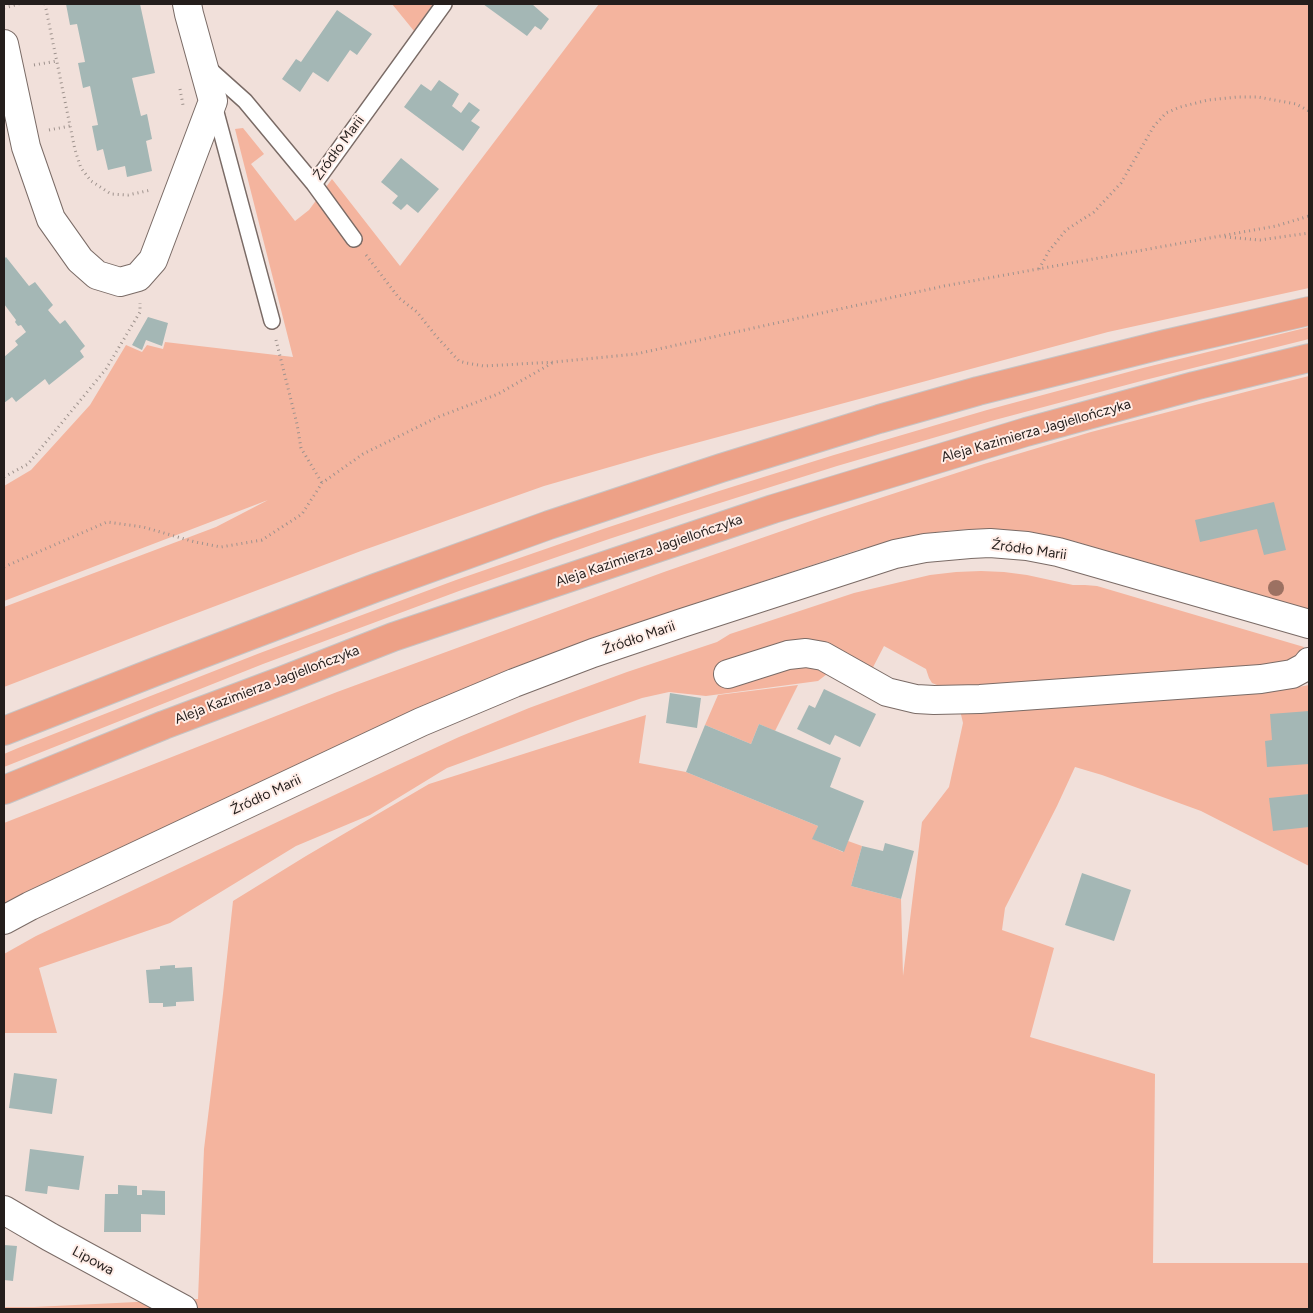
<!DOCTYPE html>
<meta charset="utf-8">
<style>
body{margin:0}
#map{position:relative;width:1313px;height:1313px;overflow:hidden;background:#f1e0da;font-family:Figtree,sans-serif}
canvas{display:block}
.frame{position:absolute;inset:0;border:5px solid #241e1c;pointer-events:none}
</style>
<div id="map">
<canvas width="1313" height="1313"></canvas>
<div class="frame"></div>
</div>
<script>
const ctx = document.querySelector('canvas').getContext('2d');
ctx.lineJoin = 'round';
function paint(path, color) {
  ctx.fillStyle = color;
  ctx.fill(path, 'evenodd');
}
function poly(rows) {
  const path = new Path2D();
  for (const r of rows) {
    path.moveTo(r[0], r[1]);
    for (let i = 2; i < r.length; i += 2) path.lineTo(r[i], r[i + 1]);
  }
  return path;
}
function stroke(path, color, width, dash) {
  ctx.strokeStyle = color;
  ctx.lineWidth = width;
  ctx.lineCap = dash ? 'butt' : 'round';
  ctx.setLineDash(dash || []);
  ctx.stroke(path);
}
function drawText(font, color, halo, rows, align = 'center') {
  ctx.font = font + ' Figtree,sans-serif';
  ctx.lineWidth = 4;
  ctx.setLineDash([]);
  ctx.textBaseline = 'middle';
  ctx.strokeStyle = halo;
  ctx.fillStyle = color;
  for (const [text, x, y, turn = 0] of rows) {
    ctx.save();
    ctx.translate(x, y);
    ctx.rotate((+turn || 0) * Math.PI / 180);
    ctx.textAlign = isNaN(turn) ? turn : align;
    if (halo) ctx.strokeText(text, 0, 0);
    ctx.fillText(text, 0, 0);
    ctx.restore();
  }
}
const green = poly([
 [392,4,433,4,414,31],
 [599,4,1309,4,1309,288,1108,332,655,454,544,486,361,551,160,627,4,687,4,607,216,527,268,500,4,601,4,486,31,470,90,405,126,345,142,352,147,345,163,349,165,342,293,357,235,129,243,128,264,154,251,164,295,221,309,210,332,179,400,266],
 [1309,327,1309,339,1145,380,991,421,837,466,685,514,609,539,459,591,263,664,4,767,4,754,18,748,260,653,456,580,606,528,719,491,834,455,987,410,1143,368],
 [1309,376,1309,610,1073,541,1049,536,997,530,973,529,945,531,912,536,858,550,691,605,577,644,512,668,417,709,4,905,4,823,337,692,664,572,822,517,984,464,1091,432,1253,390],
 [981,571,1004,572,1027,575,1073,585,1085,585,1097,586,1304,647,1299,663,1295,664,1282,661,1288,689,1309,685,1309,866,1201,811,1102,775,1075,767,1057,806,1005,908,1002,930,1054,948,1030,1037,1155,1074,1153,1263,1309,1263,1309,1309,4,1309,4,1307,34,1307,198,1299,204,1149,223,994,233,901,306,856,429,784,646,715,639,763,686,772,818,826,813,839,843,852,848,841,862,846,851,886,901,899,903,976,922,822,949,787,963,723,955,689,942,688,937,685,932,683,929,678,926,669,884,646,869,675,802,658,860,692,827,674,818,681,706,696,669,692,642,698,578,720,447,768,370,815,296,846,170,923,39,968,57,1033,4,1033,4,954,36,936,398,765,459,737,529,708,627,672,717,642,730,634,854,593,930,575,956,572],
 [798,685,775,731,759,724,751,744,705,725,718,695]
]);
const building = poly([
 [66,4,140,4,155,73,132,78,141,116,147,114,152,139,146,141,152,171,127,177,125,166,108,170,103,149,97,151,92,126,98,125,97,120,90,86,83,88,78,63,85,62,84,57,77,24,70,25],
 [483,4,532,4,549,19,541,30,535,26,527,36],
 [337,10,372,34,357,55,350,50,328,82,313,72,300,92,282,79,296,59,301,62],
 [439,80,459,94,452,106,461,113,469,102,480,110,471,121,480,127,463,151,404,107,421,84,431,91],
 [401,158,439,189,418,213,407,204,401,210,392,203,398,196,381,182],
 [6,257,29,286,35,282,53,305,48,310,60,324,65,320,85,346,80,351,84,357,49,385,45,379,16,402,12,397,4,403,4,357,18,345,15,341,26,332,21,325,18,326,15,322,16,320,4,304,4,259],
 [148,317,168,323,162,346,146,340,142,350,132,345],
 [1274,502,1286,550,1264,555,1257,529,1200,542,1195,520],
 [824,689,876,714,860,747,835,735,830,745,797,729,809,705,815,708],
 [670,693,701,698,697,728,666,723],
 [1309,711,1309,764,1267,767,1265,741,1272,740,1270,714],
 [759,724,841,758,830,787,864,801,844,852,812,839,818,826,686,772,705,725,751,744],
 [1309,794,1309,827,1273,831,1269,798],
 [885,843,914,851,901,899,851,886,862,846,883,851],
 [1082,873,1131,890,1114,941,1065,925],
 [175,965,175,968,192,967,194,1001,176,1002,176,1006,163,1007,163,1003,149,1003,146,970,160,969,160,966],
 [14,1073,57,1079,52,1114,9,1108],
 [30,1149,84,1156,79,1190,48,1186,47,1194,25,1191],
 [118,1185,137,1186,137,1195,142,1195,142,1190,165,1191,165,1215,141,1214,141,1232,104,1232,105,1194,118,1194],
 [4,1245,17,1246,13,1281,4,1280]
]);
const path = poly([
 [45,4,75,150,81,168,91,181,111,194,128,195,151,190],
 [4,8,19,4],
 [34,65,57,61],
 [180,89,183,105],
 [49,130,70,126],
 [1225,237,1260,240,1309,233],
 [366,255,399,298,417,312,436,336,459,361,466,363,484,366,555,362,636,354,944,286,1276,226,1309,216],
 [1039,269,1049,251,1066,230,1094,212,1121,183,1154,126,1166,113,1180,107,1208,100,1238,97,1258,97,1296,104,1309,111],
 [276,340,297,424,301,448,322,483],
 [4,477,28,464,106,369,140,312,140,303],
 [4,567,107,522,143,527,195,542,221,547,262,540,302,514,322,483,363,454,438,417,498,394,554,362]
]);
const service = poly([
 [207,67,245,101,314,184,354,239],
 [214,105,272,321],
 [314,184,444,4]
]);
const minor = poly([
 [4,44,26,147,51,219,80,260,97,275,120,282,138,277,153,260,213,101,189,14,187,4],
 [728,674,788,655,806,653,823,656,887,692,916,699,934,700,980,699,1261,679,1292,674,1305,667,1309,662],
 [4,920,30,906,421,722,514,683,593,653,682,623,895,554,925,548,970,544,990,543,1027,546,1058,552,1072,556,1309,624],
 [4,1210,50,1237,183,1309]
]);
const motorway = poly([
 [4,731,157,671,375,588,549,525,721,468,879,419,978,391,1165,344,1309,311],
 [4,790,164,725,281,681,393,637,773,509,1026,432,1194,386,1309,358]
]);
const trees = [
 [1276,588]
];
const streetNames = [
 ["Źródło Marii",339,148,-54],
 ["Aleja Kazimierza Jagiellończyka",1036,431,-16],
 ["Źródło Marii",1029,550,8],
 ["Aleja Kazimierza Jagiellończyka",649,551,-19],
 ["Źródło Marii",639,638,-19],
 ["Aleja Kazimierza Jagiellończyka",267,685,-21],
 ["Źródło Marii",266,795,-25],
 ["Lipowa",93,1261,28]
];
paint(green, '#f4b49e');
paint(building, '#a4b7b5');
stroke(service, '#7a6b66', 18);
stroke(minor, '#7a6b66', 30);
stroke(motorway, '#c6c4c4', 30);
stroke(path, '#9e928d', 3, [1, 4]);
stroke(service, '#fff', 15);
stroke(minor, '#fff', 28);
stroke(motorway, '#eda187', 28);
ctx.fillStyle = '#9c7162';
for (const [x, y] of trees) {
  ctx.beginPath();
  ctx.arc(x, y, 8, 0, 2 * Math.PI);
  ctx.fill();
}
drawText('14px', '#241e1c', '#ffede7', streetNames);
</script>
